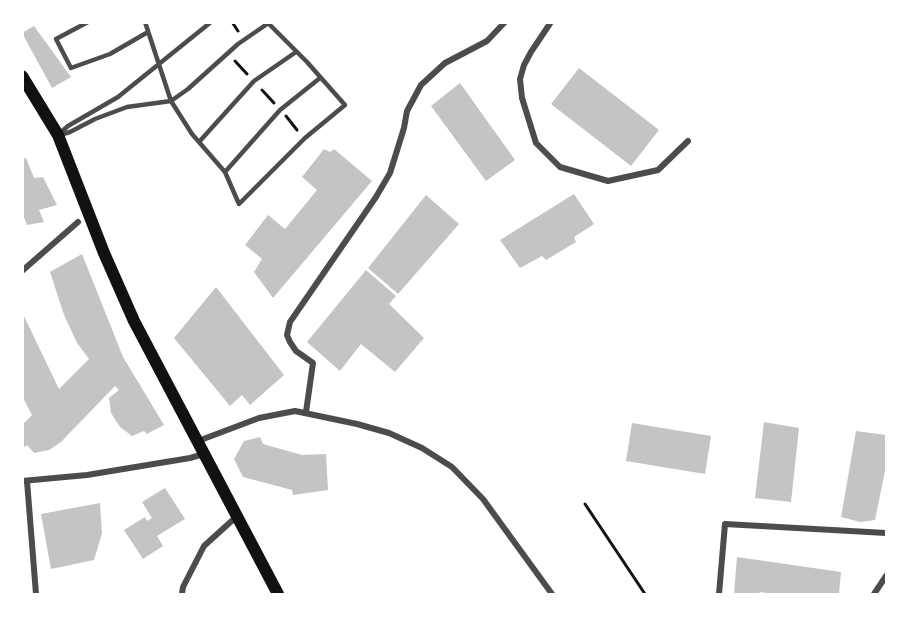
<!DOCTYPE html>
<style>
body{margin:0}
#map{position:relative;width:909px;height:617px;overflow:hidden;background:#fff;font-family:Lato,sans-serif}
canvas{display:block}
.frame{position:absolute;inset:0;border:24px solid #fff;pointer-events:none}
</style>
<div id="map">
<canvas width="909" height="617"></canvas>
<div class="frame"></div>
</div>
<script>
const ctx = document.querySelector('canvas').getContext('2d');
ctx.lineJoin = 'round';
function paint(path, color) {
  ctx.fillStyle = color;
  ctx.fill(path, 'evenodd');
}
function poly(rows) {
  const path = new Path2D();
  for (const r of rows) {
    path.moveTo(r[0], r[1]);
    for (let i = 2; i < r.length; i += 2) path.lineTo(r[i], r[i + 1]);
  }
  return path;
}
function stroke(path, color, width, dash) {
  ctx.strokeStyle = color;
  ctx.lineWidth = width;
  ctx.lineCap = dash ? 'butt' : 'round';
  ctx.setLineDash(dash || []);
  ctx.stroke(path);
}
const building = poly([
 [34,26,71,77,52,88,22,33],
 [579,68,659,130,631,166,551,104],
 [460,83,515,160,486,181,431,106],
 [324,149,330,152,334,149,372,181,273,298,254,272,262,259,245,245,268,215,285,229,317,190,302,177],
 [26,158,34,178,43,177,57,205,39,210,44,222,27,225,22,212,22,159],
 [574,194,594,224,574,237,576,242,546,260,542,256,520,268,500,240],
 [426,195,459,224,398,294,368,268],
 [82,254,123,357,164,425,147,434,144,431,132,436,120,427,111,413,109,398,119,390,115,386,61,442,49,450,34,453,27,445,22,449,22,425,32,415,22,396,22,312,59,389,89,359,77,343,64,315,50,272],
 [366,270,396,296,389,304,424,338,395,372,361,344,340,371,307,342],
 [216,287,284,375,250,405,242,395,230,406,174,338],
 [764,422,799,428,791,502,755,498],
 [632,423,711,436,705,474,626,461],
 [856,431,886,435,886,466,875,520,860,522,841,517],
 [260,437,263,444,302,455,326,454,328,490,293,495,292,490,243,477,234,459,244,441],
 [165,488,185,519,157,536,163,546,143,559,124,530,145,517,147,521,152,518,142,502],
 [100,503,102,533,94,560,51,569,41,514],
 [737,557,841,572,839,594,776,594,759,592,761,594,734,594]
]);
const path = poly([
 [232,22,238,31],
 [235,61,247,74],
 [262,90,274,103],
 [286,116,297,130],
 [585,504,645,594]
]);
const service = poly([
 [88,22,56,39,71,68,110,54,148,32],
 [145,22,171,101,192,134,225,172,239,204,305,138,345,105,307,62,268,23],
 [60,133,68,126,118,97,211,22],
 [60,135,70,132,95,119,127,107,171,101,188,89,238,44,270,22],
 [199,142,254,81,296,52],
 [225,172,280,110,320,78]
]);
const minor = poly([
 [551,22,531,52,524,65,520,79,522,98,536,143,560,167,608,181,658,170,688,141],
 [22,271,78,222],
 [306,412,313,363,296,351,290,342,287,335,290,322,376,197,390,173,404,128,407,111,421,85,445,63,487,41,505,22],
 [198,441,259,418,295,411,357,424,389,433,422,448,452,467,483,499,552,594],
 [22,481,87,475,190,458,204,454],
 [27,481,36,594],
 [182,594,183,587,204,546,236,517],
 [719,594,725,524,886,533],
 [874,594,886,576]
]);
const secondary = poly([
 [22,76,58,135,104,253,134,321,278,594]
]);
paint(building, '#c4c4c4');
stroke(path, '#111', 3);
stroke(service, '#4c4c4c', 4.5);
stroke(minor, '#4c4c4c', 6);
stroke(secondary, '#111', 12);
</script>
